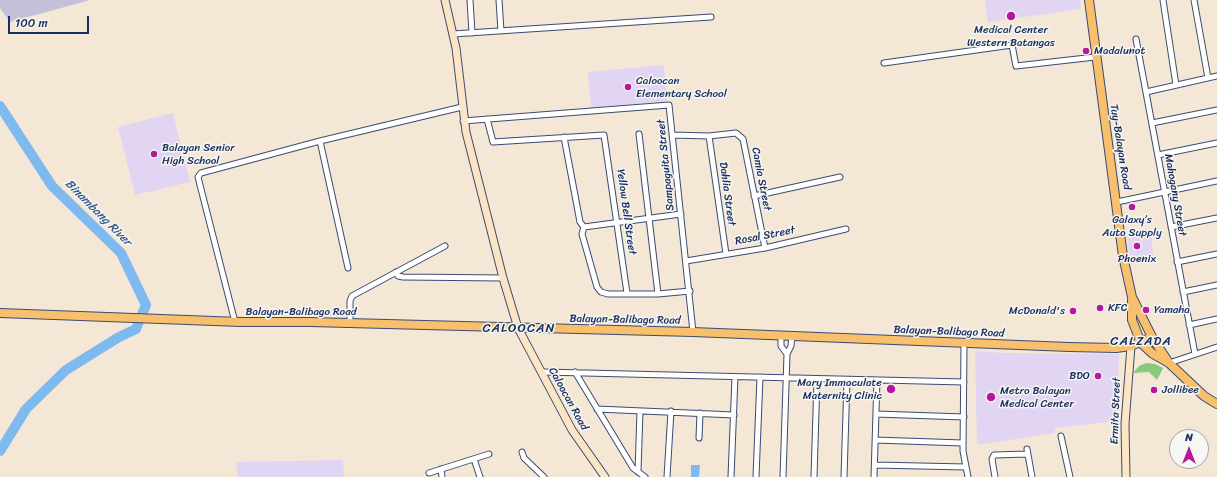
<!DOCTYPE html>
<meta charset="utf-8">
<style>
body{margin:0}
#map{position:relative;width:1217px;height:477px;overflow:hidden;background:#f4e7d5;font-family:Sriracha,sans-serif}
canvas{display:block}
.north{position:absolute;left:1169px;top:429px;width:40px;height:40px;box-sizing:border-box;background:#f6f6f2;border:1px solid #9ea6b7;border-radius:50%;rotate:0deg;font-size:11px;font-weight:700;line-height:16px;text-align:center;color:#1b2f5e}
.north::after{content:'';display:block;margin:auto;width:14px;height:18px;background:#b5179e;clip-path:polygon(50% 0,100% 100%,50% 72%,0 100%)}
.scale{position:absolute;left:8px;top:16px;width:81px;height:18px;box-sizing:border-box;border:2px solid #1b2f5e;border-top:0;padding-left:5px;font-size:12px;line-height:14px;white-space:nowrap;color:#1b2f5e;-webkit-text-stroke:3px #f6f6f2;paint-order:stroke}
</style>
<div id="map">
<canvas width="1217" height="477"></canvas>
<div class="north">N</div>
<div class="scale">100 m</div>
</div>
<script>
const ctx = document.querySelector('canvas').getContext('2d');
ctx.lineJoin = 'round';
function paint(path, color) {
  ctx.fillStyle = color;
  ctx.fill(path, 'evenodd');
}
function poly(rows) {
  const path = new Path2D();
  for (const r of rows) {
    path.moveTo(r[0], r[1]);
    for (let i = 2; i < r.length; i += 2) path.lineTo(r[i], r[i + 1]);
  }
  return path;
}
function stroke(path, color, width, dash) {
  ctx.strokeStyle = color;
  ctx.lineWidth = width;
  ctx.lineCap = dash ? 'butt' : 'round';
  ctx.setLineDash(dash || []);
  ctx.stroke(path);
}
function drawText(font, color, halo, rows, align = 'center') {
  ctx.font = font + ' Sriracha,sans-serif';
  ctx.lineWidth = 3;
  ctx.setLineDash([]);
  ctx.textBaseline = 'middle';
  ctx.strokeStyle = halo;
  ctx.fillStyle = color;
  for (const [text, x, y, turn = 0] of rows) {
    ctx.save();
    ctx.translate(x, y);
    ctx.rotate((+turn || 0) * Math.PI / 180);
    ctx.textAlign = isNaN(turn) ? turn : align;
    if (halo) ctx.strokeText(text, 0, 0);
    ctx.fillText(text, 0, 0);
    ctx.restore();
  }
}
const built = poly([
 [985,0,1080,0,1081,9,988,22],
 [664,65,667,101,591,108,588,72],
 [173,113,190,182,135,195,118,127],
 [1151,232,1153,257,1130,262,1127,235],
 [975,351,1005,353,1119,354,1116,421,1055,428,1055,433,977,445],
 [343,460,344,477,238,477,236,462]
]);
const industrial = poly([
 [0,0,90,0,10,22,0,8]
]);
const green = poly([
 [1146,363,1155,364,1163,368,1157,380,1149,372,1133,373,1139,366]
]);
const water = poly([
 [691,465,700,465,699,477,691,477]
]);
const river = poly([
 [0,106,52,186,121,253,146,305,136,329,119,337,66,370,26,409,0,451]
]);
const street = poly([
 [470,0,472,33],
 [499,0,501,31],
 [1163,0,1176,85],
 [1194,0,1208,78],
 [453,34,711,17],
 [1136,39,1195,354],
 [884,63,1012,45,1016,66,1095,57],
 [1146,92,1217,76],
 [487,119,493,142,604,135,627,293],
 [463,121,669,105,693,332],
 [1152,123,1217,110],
 [639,134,658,294],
 [673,135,709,136,736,133,743,139,765,248],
 [709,136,726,254],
 [564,137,580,222,584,227,582,234,597,287,601,292,608,294,658,294,690,291],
 [320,141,348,268],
 [1158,155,1217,143],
 [754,196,840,177],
 [1117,202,1217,181],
 [584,227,681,214],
 [1171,227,1217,218],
 [686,261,765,248,846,229],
 [1177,262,1217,254],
 [396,272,398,276,403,277,503,278],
 [1183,292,1217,285],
 [235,322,201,189,198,177,201,173,320,141,462,107],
 [350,323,350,301,352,296,445,246],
 [1189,325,1217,319],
 [781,336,781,346,787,354],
 [964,344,963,451,968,477],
 [1169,363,1217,347],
 [543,372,964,382],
 [575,372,633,468,645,477],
 [597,409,734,415],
 [876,414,964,417],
 [1061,436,1070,477],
 [699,438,700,413],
 [875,440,963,443],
 [1027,449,1032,477],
 [522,452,524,458,544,477],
 [474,459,480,477],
 [875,465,966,467],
 [441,469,442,477],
 [638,472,640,411],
 [429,473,489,454],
 [667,477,671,411],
 [731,477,735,377],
 [756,477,760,377],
 [783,477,787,354,791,346,792,336],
 [814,477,817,379],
 [844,477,847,380],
 [874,477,877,380],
 [995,477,992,459,994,455,1027,454]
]);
const secondary = poly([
 [445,0,456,48,466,132,503,278,518,328,572,430,605,477],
 [1126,477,1125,424,1131,346]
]);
const primary = poly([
 [1089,0,1123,256,1132,297,1152,337,1169,363,1204,396,1217,404],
 [1132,300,1132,320,1141,343,1153,354,1169,363],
 [0,313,241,322,310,322,693,332,1069,347,1116,348,1131,346,1152,337]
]);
const markers = [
 [1011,16,5,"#b5179e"],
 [1086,51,4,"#b5179e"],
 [628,87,4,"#b5179e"],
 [154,154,4,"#b5179e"],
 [1132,207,4,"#b5179e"],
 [1137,246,4,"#b5179e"],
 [1100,308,4,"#b5179e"],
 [1146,310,4,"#b5179e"],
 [1073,311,4,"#b5179e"],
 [1098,376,4,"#b5179e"],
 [891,389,5,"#b5179e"],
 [1154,390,4,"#b5179e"],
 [991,397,5,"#b5179e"]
];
const poiNames = [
 ["Medical Center",1011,30,"center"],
 ["Western Batangas",1011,43,"center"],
 ["Madalunot",1094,51],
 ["Caloocan",636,81],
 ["Elementary School",636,94],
 ["Balayan Senior",162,148],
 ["High School",162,161],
 ["Galaxy’s",1132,220,"center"],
 ["Auto Supply",1132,233,"center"],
 ["Phoenix",1137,259,"center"],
 ["KFC",1108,308],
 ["Yamaha",1154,310],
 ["McDonald's",1065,311,"right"],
 ["BDO",1090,376,"right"],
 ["Mary Immaculate",882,383,"right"],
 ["Maternity Clinic",882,396,"right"],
 ["Jollibee",1162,390],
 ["Metro Balayan",1000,391],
 ["Medical Center",1000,404]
];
const streetNames = [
 ["Tuy-Balayan Road",1120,147,81],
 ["Sampaguita Street",666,165,-96],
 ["Camia Street",761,179,79],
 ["Dahlia Street",727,194,82],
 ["Mahogany Street",1175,195,80],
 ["Yellow Bell Street",626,212,82],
 ["Rosal Street",765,236,-11],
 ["Balayan-Balibago Road",301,312],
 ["Balayan-Balibago Road",625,320,1],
 ["Balayan-Balibago Road",949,332,2],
 ["Caloocan Road",568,399,61],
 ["Ermita Street",1116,411,-88]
];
const waterNames = [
 ["Binambang River",98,213,45]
];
const quarterNames = [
 ["CALOOCAN",519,329],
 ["CALZADA",1141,342]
];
paint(built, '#e2d4f3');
paint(industrial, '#c5c0da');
paint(green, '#8bc97f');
paint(water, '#7ebaf0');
stroke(river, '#7ebaf0', 10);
stroke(street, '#3c4b70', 7);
stroke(secondary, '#3c4b70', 9);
stroke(primary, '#3c4b70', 10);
stroke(street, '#fff', 5);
stroke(secondary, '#fce5c4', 7);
stroke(primary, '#f8bf6c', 8);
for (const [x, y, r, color] of markers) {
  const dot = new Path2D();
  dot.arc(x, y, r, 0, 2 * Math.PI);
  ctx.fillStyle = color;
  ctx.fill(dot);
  stroke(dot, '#f6f6f2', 1.5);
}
drawText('11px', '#1b2f5e', '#f6f6f2', poiNames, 'left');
drawText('11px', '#1b2f5e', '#f6f6f2', streetNames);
drawText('italic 12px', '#39598a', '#f6f6f2', waterNames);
ctx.letterSpacing = '1px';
drawText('13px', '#1b2f5e', '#f6f6f2', quarterNames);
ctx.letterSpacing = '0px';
</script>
